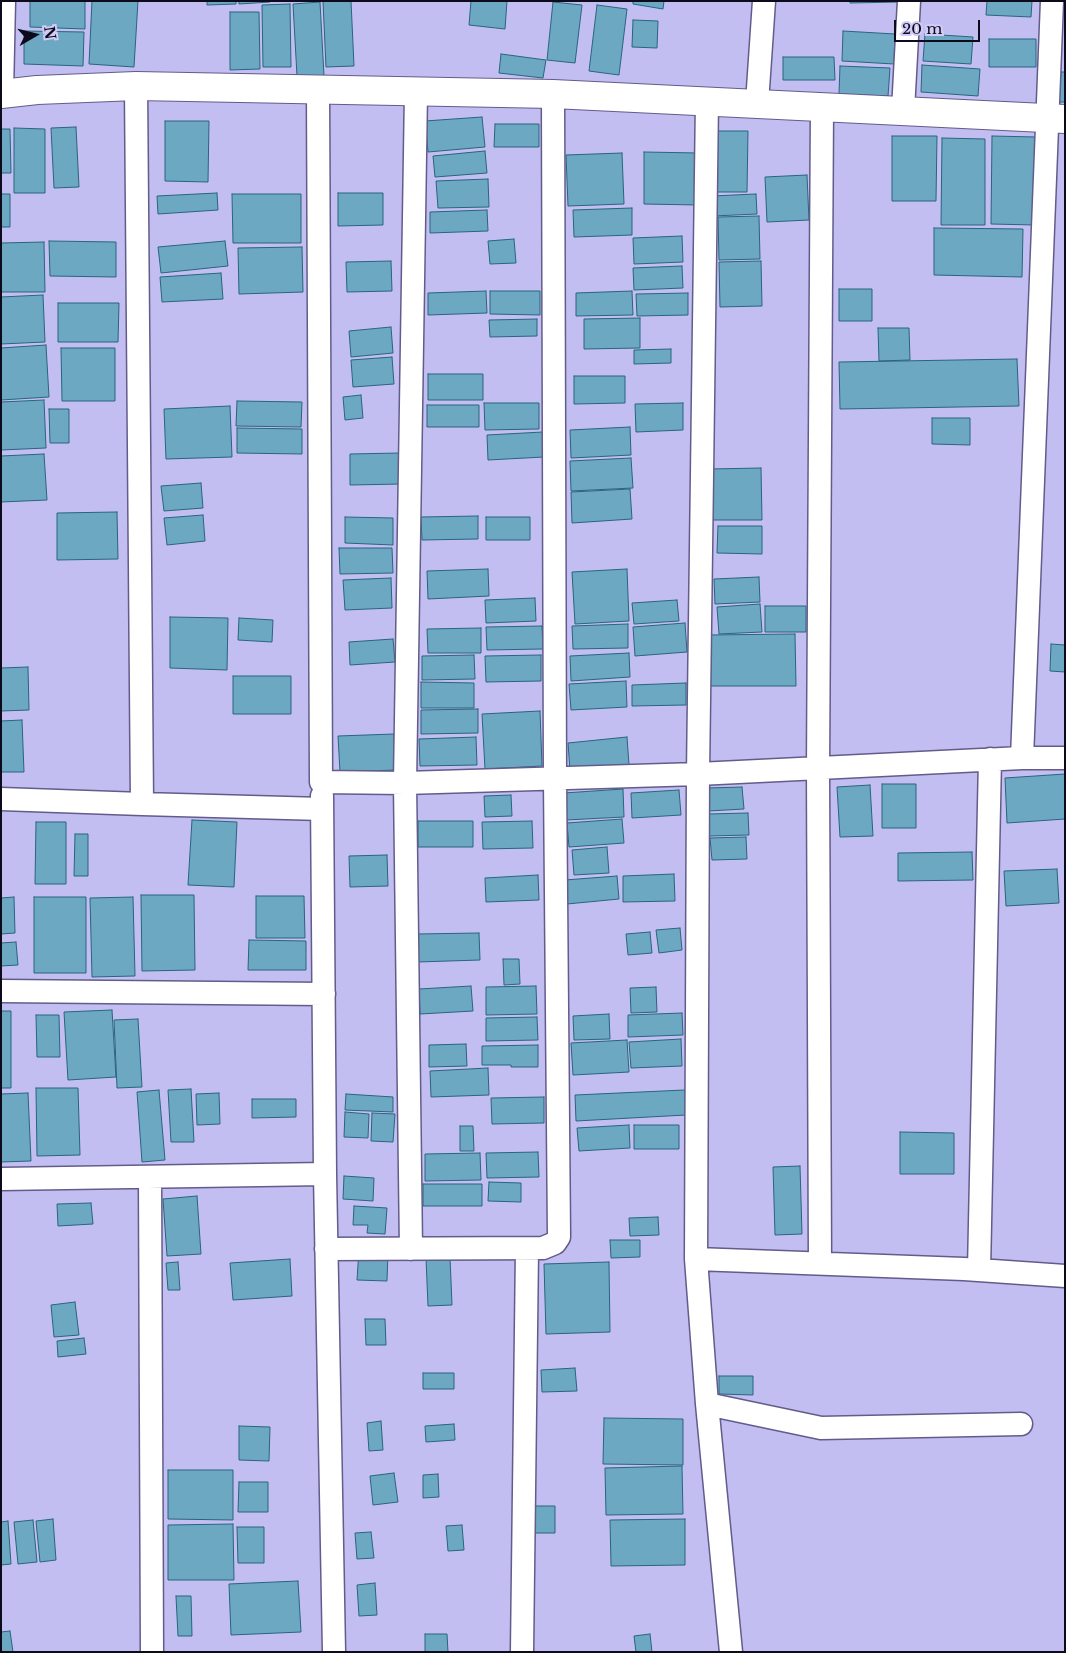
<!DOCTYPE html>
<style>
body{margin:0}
#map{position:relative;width:1066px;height:1653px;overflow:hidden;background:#c2bef2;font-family:"Libre Baskerville",serif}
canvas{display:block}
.frame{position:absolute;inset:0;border:2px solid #0d0a1c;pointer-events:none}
.north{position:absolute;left:10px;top:10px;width:50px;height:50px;-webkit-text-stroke:4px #d0ccf6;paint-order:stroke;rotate:82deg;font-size:14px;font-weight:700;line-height:20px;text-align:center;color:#0d0a1c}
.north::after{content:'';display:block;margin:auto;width:18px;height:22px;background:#0d0a1c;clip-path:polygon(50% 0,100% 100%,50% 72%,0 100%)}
.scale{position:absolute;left:894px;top:20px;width:86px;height:22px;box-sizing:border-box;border:2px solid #0d0a1c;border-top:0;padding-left:6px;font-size:15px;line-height:18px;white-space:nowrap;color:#0d0a1c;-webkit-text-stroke:4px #d0ccf6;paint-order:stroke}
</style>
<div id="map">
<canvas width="1066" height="1653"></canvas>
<div class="frame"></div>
<div class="north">N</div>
<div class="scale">20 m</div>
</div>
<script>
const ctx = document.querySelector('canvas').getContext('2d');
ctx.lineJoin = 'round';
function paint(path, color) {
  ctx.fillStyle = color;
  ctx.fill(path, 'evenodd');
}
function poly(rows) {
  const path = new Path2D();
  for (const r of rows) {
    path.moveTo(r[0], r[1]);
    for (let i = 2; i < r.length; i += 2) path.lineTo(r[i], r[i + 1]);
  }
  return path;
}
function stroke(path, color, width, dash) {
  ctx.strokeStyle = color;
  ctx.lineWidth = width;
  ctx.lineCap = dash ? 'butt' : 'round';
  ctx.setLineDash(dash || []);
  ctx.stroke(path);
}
const building = poly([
 [30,1,85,1,85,29,30,27,30,1],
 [92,1,138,1,134,67,89,64,92,1],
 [207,1,236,1,236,4,207,5,207,1],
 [239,1,270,1,270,2,239,4,239,1],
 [323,1,351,1,354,66,326,67,323,1],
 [471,1,507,1,505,29,469,25,471,1],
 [633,1,664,1,663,9,633,4,633,1],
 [850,1,899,1,899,2,850,3,850,1],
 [987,1,1032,1,1031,17,986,15,987,1],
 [320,2,324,76,297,76,293,4,320,2],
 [553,2,582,5,575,63,547,60,553,2],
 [290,4,291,67,263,67,262,5,290,4],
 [597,5,627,9,619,75,589,71,597,5],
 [230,12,259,12,260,69,230,70,230,12],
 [633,20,658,21,657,48,632,47,633,20],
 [24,31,84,32,83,66,24,64,24,31],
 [843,31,895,34,894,64,842,61,843,31],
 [925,34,973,37,971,64,923,61,925,34],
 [989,39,1036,39,1036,67,989,67,989,39],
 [501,54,546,60,543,78,499,73,501,54],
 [783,57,834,57,835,80,783,80,783,57],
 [922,65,980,69,978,96,921,92,922,65],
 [840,66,890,68,888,96,839,94,840,66],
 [1061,72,1065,72,1065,102,1059,102,1061,72],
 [482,117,485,147,428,152,425,121,482,117],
 [165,121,209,121,208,182,165,181,165,121],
 [495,124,539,124,539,147,494,147,495,124],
 [76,127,79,187,54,188,51,128,76,127],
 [14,128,45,129,45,193,14,193,14,128],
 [1,129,10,129,11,173,1,173,1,129],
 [712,131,748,131,747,192,711,192,712,131],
 [892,136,937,136,936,201,892,201,892,136],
 [992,136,1036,137,1035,225,991,224,992,136],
 [942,138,985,139,985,225,941,225,942,138],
 [485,151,487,173,435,177,433,156,485,151],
 [644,152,698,153,698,205,644,204,644,152],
 [622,153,624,204,568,206,566,155,622,153],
 [807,175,809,220,767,222,765,177,807,175],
 [488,179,489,207,438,208,436,181,488,179],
 [217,193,218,210,158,214,157,196,217,193],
 [338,193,383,193,383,225,338,226,338,193],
 [1,194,10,194,10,227,1,227,1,194],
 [232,194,301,194,301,243,233,243,232,194],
 [756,194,757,214,713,216,712,196,756,194],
 [632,208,632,235,574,237,573,210,632,208],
 [487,210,488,231,430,233,430,212,487,210],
 [759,216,760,259,719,260,718,217,759,216],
 [934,228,1023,229,1022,277,934,275,934,228],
 [682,236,683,262,634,264,633,238,682,236],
 [514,239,516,263,490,264,488,241,514,239],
 [49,241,116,242,116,277,50,276,49,241],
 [225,241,228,266,161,273,158,247,225,241],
 [44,242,45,292,1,292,1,243,44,242],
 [302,247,303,292,239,294,238,248,302,247],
 [391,261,392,291,347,292,346,262,391,261],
 [761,261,762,306,720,307,719,262,761,261],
 [682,266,683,288,634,290,633,268,682,266],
 [221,273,223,299,162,302,160,277,221,273],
 [839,289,872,289,872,321,839,321,839,289],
 [486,291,487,313,428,315,428,293,486,291],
 [490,291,540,291,540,315,490,314,490,291],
 [632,291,633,315,576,316,576,293,632,291],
 [688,293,688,315,637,316,636,294,688,293],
 [43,295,45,342,1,344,1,297,43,295],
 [58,303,119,303,118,342,58,342,58,303],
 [640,318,640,348,584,349,584,319,640,318],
 [537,319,537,336,490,337,489,320,537,319],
 [391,327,393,353,351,357,349,331,391,327],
 [878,328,909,328,910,360,879,361,878,328],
 [46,345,49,397,1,400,1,348,46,345],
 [61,348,115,348,115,401,62,401,61,348],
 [671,349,671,363,634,364,634,350,671,349],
 [392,357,394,384,353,387,351,360,392,357],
 [1017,359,1019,406,840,409,839,362,1017,359],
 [428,374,483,374,483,400,428,400,428,374],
 [574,376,625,376,625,403,574,404,574,376],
 [361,395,363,418,345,420,343,397,361,395],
 [44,400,46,448,1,450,1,402,44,400],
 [237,401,302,402,301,427,236,426,237,401],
 [484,403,539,403,539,429,485,430,484,403],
 [683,403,683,430,636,432,635,404,683,403],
 [427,405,479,405,479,427,427,427,427,405],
 [230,406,232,457,166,459,164,409,230,406],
 [49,409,69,409,69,443,50,443,49,409],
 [932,418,970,418,970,445,932,444,932,418],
 [630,427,631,455,571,458,570,430,630,427],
 [237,428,302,429,302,454,237,453,237,428],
 [543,432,544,457,488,460,487,435,543,432],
 [400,453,401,484,350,485,350,454,400,453],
 [44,454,47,500,1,502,1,456,44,454],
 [631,458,633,488,571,491,570,461,631,458],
 [761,468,762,520,711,520,710,469,761,468],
 [201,483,203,508,164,511,161,486,201,483],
 [630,489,632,519,572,523,571,492,630,489],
 [117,512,118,559,57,560,57,513,117,512],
 [203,515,205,541,167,545,164,518,203,515],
 [478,516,478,539,422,540,421,517,478,516],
 [345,517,393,518,393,545,345,543,345,517],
 [486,517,530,517,530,540,486,540,486,517],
 [718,526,762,526,762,554,717,553,718,526],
 [339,548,392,548,393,573,340,574,339,548],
 [488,569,489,596,428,599,427,571,488,569],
 [627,569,629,621,575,624,572,572,627,569],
 [759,577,760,602,715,604,714,579,759,577],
 [391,578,392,608,345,610,343,580,391,578],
 [535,598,536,621,486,623,485,600,535,598],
 [677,600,679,621,634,624,632,603,677,600],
 [760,604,762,632,719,634,717,607,760,604],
 [765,606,806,606,806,632,765,632,765,606],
 [170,617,228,618,227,670,170,668,170,617],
 [239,618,273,620,272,642,238,640,239,618],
 [685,623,687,652,635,656,633,627,685,623],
 [628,624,628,648,573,649,572,626,628,624],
 [542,626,543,649,487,650,486,627,542,626],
 [481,628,481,653,428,653,427,629,481,628],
 [795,634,796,686,709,686,708,635,795,634],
 [393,639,395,662,350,665,349,642,393,639],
 [1051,644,1065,645,1065,672,1050,671,1051,644],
 [629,653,630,677,571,681,570,656,629,653],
 [474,655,475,679,422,680,422,656,474,655],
 [541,655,541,681,486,682,485,656,541,655],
 [28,667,29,710,1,711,1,668,28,667],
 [233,676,291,676,291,714,233,714,233,676],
 [626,681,627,707,571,710,569,684,626,681],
 [421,682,474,683,474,708,421,708,421,682],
 [686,683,686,705,632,706,632,685,686,683],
 [478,709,478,733,421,734,421,710,478,709],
 [540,711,542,766,485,769,482,714,540,711],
 [22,720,24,772,1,772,1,721,22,720],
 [394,734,395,770,340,772,338,736,394,734],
 [476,737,477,765,420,766,419,739,476,737],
 [627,737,629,765,570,771,568,743,627,737],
 [1065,774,1065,819,1007,823,1005,778,1065,774],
 [882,784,916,784,916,828,882,828,882,784],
 [870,785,873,836,840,837,837,787,870,785],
 [742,787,744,809,708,811,707,788,742,787],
 [623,789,624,817,566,820,564,793,623,789],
 [679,790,681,815,632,818,631,793,679,790],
 [511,795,512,816,485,817,484,796,511,795],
 [748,813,749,835,709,836,709,814,748,813],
 [622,819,624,843,569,847,567,823,622,819],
 [192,820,237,822,234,887,188,885,192,820],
 [418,821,473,821,473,847,418,847,418,821],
 [532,821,533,848,483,849,482,822,532,821],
 [36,822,66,822,66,884,35,884,36,822],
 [75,834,88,834,88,876,74,876,75,834],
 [746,837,747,859,712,860,710,838,746,837],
 [607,847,609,873,574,875,572,850,607,847],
 [972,852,973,880,898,881,898,853,972,852],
 [387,855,388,886,350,887,349,856,387,855],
 [1057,869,1059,903,1006,906,1004,871,1057,869],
 [674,874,675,901,623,902,623,876,674,874],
 [538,875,539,900,486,902,485,878,538,875],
 [617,876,619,899,567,904,565,880,617,876],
 [141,895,194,895,195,970,142,971,141,895],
 [256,896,304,896,305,938,256,938,256,896],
 [14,897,15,933,1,934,1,898,14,897],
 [34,897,86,897,86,973,34,973,34,897],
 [133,897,135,976,92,977,90,898,133,897],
 [680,928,682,950,659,953,656,930,680,928],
 [650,932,652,953,628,955,626,934,650,932],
 [479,933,480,960,417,962,417,934,479,933],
 [249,940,306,941,306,970,248,970,249,940],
 [16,942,18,965,1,966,1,943,16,942],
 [503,959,519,959,520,984,504,985,503,959],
 [471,986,473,1011,420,1014,419,989,471,986],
 [536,986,537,1014,486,1015,486,987,536,986],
 [656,987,657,1012,631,1013,630,988,656,987],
 [112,1010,116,1077,68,1080,64,1012,112,1010],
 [1,1011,11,1011,11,1088,1,1088,1,1011],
 [682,1013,683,1035,628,1037,628,1015,682,1013],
 [609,1014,610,1039,574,1040,573,1016,609,1014],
 [36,1015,59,1015,60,1057,37,1057,36,1015],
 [537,1017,538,1040,486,1041,486,1018,537,1017],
 [138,1019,142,1087,117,1088,114,1020,138,1019],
 [681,1039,682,1066,631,1068,629,1042,681,1039],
 [627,1040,629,1072,573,1075,571,1043,627,1040],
 [466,1044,467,1066,429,1067,429,1045,466,1044],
 [538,1045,538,1067,511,1067,511,1065,482,1065,482,1046,538,1045],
 [488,1068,489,1095,431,1097,430,1071,488,1068],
 [36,1088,78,1088,80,1155,37,1156,36,1088],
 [191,1089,194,1142,171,1142,168,1090,191,1089],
 [159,1090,165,1160,142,1162,137,1092,159,1090],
 [685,1090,686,1115,576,1121,575,1095,685,1090],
 [28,1093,31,1161,1,1162,1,1094,28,1093],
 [219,1093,220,1124,197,1125,196,1094,219,1093],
 [346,1094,393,1097,393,1112,345,1110,346,1094],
 [544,1097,544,1123,492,1124,491,1098,544,1097],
 [252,1099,296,1099,296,1117,252,1118,252,1099],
 [345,1112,369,1114,368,1138,344,1137,345,1112],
 [372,1113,395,1114,393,1142,371,1141,372,1113],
 [629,1125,630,1148,579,1151,577,1128,629,1125],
 [634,1125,679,1125,679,1149,634,1149,634,1125],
 [460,1126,473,1126,474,1151,460,1151,460,1126],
 [900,1132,954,1133,954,1174,900,1174,900,1132],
 [538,1152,539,1177,487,1178,486,1153,538,1152],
 [480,1153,481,1180,425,1181,425,1154,480,1153],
 [800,1166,802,1234,775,1235,773,1167,800,1166],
 [344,1176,374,1178,373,1201,343,1199,344,1176],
 [489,1182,521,1183,521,1202,488,1201,489,1182],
 [423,1184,482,1184,482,1206,423,1206,423,1184],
 [197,1196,201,1254,167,1256,163,1199,197,1196],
 [91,1203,93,1224,58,1226,57,1204,91,1203],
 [354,1206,387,1208,385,1234,367,1233,368,1225,353,1225,354,1206],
 [658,1217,659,1235,630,1236,629,1218,658,1217],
 [610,1240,640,1240,640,1257,611,1258,610,1240],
 [359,1250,388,1252,387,1281,357,1280,359,1250],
 [450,1257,452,1305,428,1306,426,1258,450,1257],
 [290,1259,292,1296,233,1300,230,1263,290,1259],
 [178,1262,180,1290,168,1290,166,1263,178,1262],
 [609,1262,610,1332,546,1334,544,1264,609,1262],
 [75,1302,79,1335,54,1337,51,1305,75,1302],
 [365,1319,385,1319,386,1345,366,1345,365,1319],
 [84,1338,86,1354,58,1357,57,1341,84,1338],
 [575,1368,577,1391,542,1392,541,1370,575,1368],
 [423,1373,454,1373,454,1389,423,1389,423,1373],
 [719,1376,753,1376,753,1395,719,1394,719,1376],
 [604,1418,683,1419,683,1465,603,1464,604,1418],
 [381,1421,383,1450,369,1451,367,1423,381,1421],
 [454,1424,455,1440,426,1442,425,1426,454,1424],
 [239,1426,270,1427,269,1461,239,1460,239,1426],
 [682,1466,683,1514,606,1515,605,1468,682,1466],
 [168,1470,233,1470,233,1520,168,1519,168,1470],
 [394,1473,398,1502,373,1505,370,1476,394,1473],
 [438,1474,439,1497,423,1498,423,1475,438,1474],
 [239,1482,268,1482,268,1512,238,1512,239,1482],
 [530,1506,555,1506,555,1533,530,1533,530,1506],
 [53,1519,56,1560,40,1562,36,1521,53,1519],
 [685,1519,685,1565,611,1566,610,1520,685,1519],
 [33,1520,37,1562,18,1564,14,1522,33,1520],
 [8,1521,11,1564,1,1565,1,1522,8,1521],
 [233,1524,234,1580,168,1580,168,1525,233,1524],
 [462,1525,464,1550,448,1551,446,1526,462,1525],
 [237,1527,264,1527,264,1563,238,1563,237,1527],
 [371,1532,374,1558,357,1559,355,1533,371,1532],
 [298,1581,301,1632,231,1635,229,1584,298,1581],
 [375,1583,377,1615,359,1616,357,1585,375,1583],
 [176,1596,191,1596,192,1636,178,1636,176,1596],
 [10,1631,13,1652,1,1652,1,1632,10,1631],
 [425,1634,447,1634,448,1652,425,1652,425,1634],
 [650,1634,652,1652,636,1652,634,1636,650,1634]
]);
const minor = poly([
 [136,86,142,804,322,809],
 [318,90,321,782,405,783,411,1249],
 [416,92,405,783,698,774,1022,758,1065,758],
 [2,93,4,1],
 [707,100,698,774,696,1259,707,1404,731,1652],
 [757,103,764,1],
 [903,110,909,1],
 [1022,758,1052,1],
 [322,796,325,1174,334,1652],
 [1,799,142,804],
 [1,991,324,994],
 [150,1177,152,1652],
 [1,1179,325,1174],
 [326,1249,543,1248,555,1243,559,1237,555,779,553,94],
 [696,1259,964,1269,1065,1276],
 [820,1263,818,768,822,106],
 [979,1270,990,759],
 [707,1404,821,1428,1021,1424],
 [522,1652,527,1249]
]);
const tertiary = poly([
 [1,94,37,90,136,86,553,94,1065,119]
]);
paint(building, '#6da8c3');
stroke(building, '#29647d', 1);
stroke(minor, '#625c8a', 25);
stroke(tertiary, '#625c8a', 30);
stroke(minor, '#fff', 22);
stroke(tertiary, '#fff', 28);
</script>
